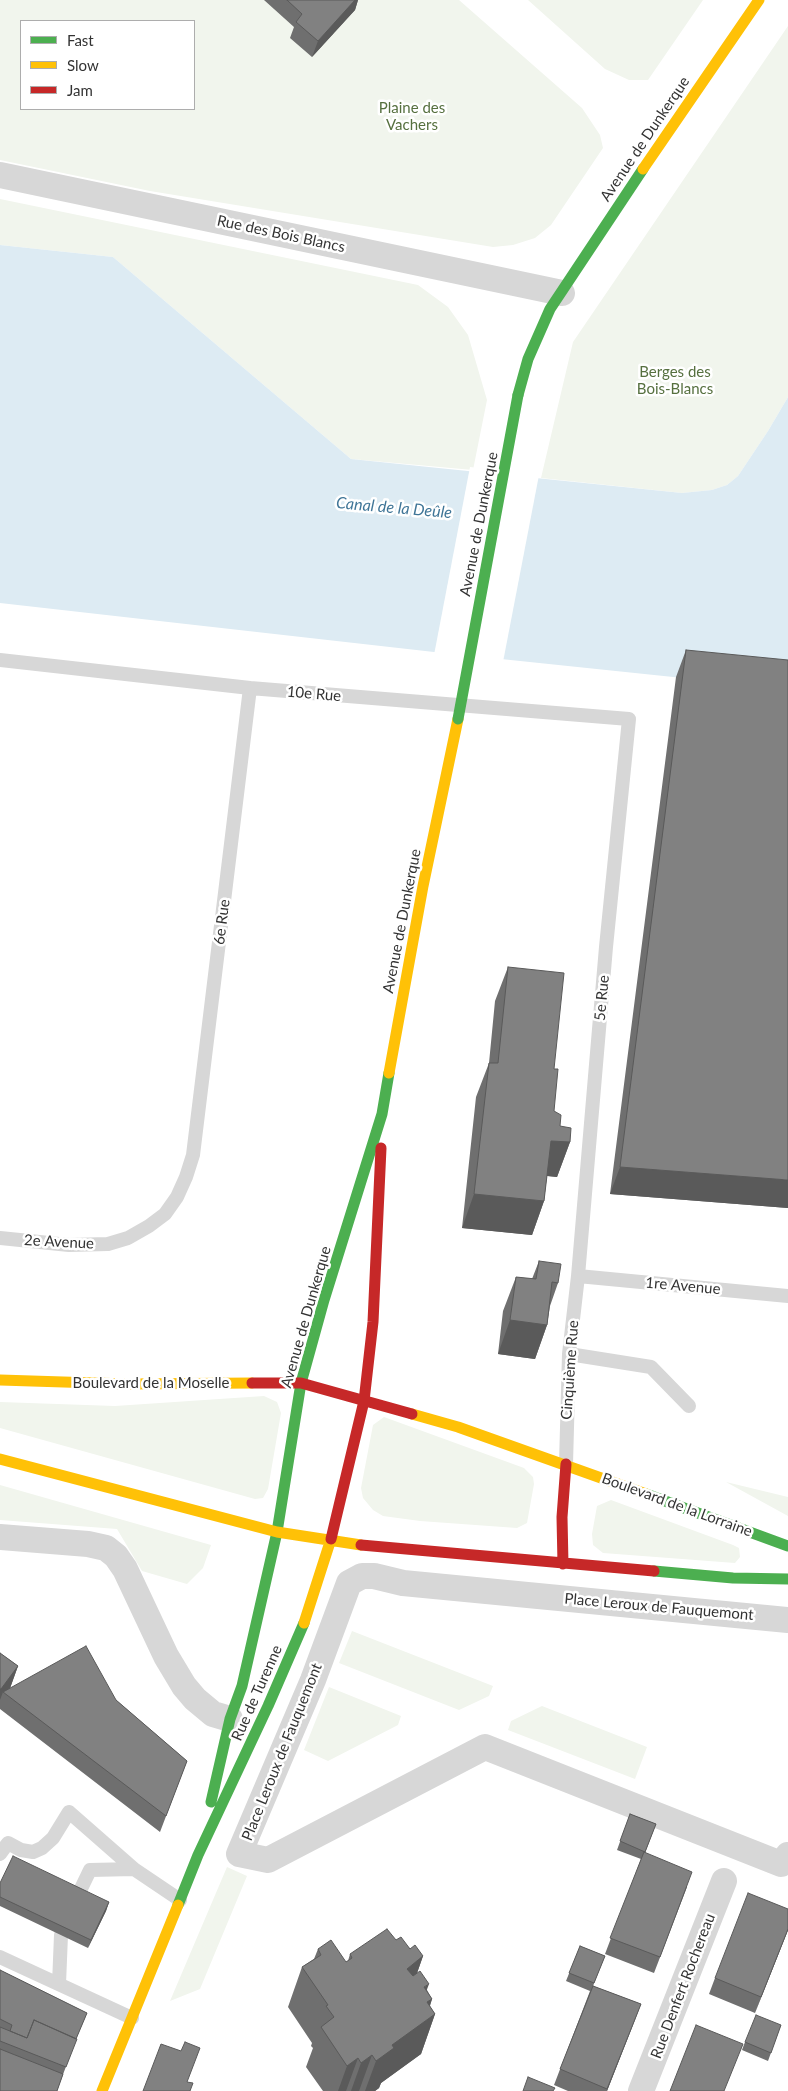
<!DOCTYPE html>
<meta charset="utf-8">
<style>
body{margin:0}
#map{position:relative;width:788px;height:2091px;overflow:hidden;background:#fff;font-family:Lato,sans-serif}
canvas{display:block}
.legend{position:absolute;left:20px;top:20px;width:175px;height:90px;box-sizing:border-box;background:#fff;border:1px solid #adadad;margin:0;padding:6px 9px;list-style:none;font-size:15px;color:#333}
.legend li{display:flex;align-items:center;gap:10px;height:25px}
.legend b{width:25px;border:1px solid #adadad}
</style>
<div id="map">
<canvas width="788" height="2091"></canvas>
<ul class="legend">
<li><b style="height:6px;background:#4caf50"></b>Fast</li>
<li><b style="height:6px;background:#ffc107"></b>Slow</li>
<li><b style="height:6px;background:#c62828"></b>Jam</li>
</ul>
</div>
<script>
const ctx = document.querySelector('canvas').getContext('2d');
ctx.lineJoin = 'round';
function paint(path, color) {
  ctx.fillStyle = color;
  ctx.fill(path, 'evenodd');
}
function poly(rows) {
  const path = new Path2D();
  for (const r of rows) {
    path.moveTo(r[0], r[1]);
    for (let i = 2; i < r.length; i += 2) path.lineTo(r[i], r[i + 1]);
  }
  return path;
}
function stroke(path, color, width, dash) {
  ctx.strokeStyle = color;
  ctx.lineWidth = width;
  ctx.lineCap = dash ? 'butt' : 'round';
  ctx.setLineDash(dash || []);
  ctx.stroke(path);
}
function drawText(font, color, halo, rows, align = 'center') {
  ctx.font = font + ' Lato,sans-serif';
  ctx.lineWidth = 5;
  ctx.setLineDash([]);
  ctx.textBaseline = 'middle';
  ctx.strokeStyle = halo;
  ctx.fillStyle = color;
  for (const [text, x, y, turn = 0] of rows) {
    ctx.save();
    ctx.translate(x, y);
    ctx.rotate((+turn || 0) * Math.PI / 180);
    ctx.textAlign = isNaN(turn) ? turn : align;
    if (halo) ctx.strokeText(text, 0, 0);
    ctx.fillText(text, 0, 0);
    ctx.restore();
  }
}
const green = poly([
 [0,0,459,0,582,108,600,135,603,148,551,225,535,238,513,245,493,247,150,191,0,160],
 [21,21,194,21,194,109,21,109],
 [528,0,703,0,648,80,629,80,605,69],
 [788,26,788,397,768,431,738,476,727,485,712,490,682,493,541,478,573,342],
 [0,199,418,285,448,307,468,335,487,400,473,470,351,459,113,257,0,245],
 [264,1396,277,1402,281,1413,268,1489,263,1498,255,1499,0,1428,0,1402,115,1406],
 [384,1417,524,1468,533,1477,534,1484,527,1523,517,1528,420,1521,383,1516,373,1510,363,1498,361,1488,373,1425],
 [726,1482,788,1497,788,1516],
 [0,1485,211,1545,203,1568,187,1584,142,1571,117,1529,0,1520],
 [611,1500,733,1545,739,1548,740,1557,735,1563,603,1553,593,1545,592,1534,597,1506],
 [352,1631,493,1686,489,1696,459,1710,339,1663],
 [329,1687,401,1716,398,1725,328,1761,304,1750],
 [542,1706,647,1747,635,1779,508,1730,511,1721],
 [227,1867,247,1876,200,1989,170,2001]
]);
const water = poly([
 [0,245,113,257,351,459,682,493,712,490,727,485,738,476,768,431,788,397,788,689,434,652,0,603]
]);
const pier = poly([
 [470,467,539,475,503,662,434,655]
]);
const lane = poly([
 [0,660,250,688,629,719,606,947,578,1276,569,1354,566,1464],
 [0,1238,69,1245,108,1244,128,1238,149,1226,165,1214,177,1197,186,1177,193,1155,250,688],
 [578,1276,788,1296],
 [569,1354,651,1367,689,1406],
 [0,1854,8,1843,21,1850,33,1852,42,1848,53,1838,69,1812,134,1869,180,1900],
 [77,1897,90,1870,134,1869],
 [0,1957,132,2018],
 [59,1984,61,1935]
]);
const street = poly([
 [0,175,562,293],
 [0,1537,88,1544,106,1548,116,1556,125,1569,166,1656,184,1686,195,1699,213,1714,230,1719],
 [788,1620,403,1583,374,1576,362,1576,349,1583,313,1680,239,1854,268,1860,485,1747,781,1864,788,1855],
 [641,2091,724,1881]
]);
const fast = poly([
 [518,395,528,359,550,309,643,169],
 [646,1494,788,1546],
 [277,1532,301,1383,324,1300,382,1114,389,1073],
 [654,1571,733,1578,788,1579],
 [211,1802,230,1719,242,1686,277,1532],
 [178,1905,198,1855,268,1706,304,1623]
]);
const slow = poly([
 [643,169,759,0],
 [389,1073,423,886,458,719],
 [0,1380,127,1384,252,1383],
 [412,1414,458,1427,646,1494],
 [0,1459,277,1532,361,1545],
 [304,1623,331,1539],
 [102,2091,178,1905]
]);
const jam = poly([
 [252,1383,301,1383,412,1414],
 [331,1539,364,1401,373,1322,381,1148],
 [361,1545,654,1571],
 [563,1564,562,1517,566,1464]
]);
const fastBridge = poly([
 [458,719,518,395]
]);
const wall = poly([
 [264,0,358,0,355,10,312,57,290,38,294,27],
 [686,650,788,1208,610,1194,676,677],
 [508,967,554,1069,554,1111,560,1126,570,1142,557,1177,547,1176,544,1201,532,1235,462,1228,476,1097,489,1063,495,1001],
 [539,1261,558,1283,550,1306,547,1325,535,1359,498,1354,503,1311,516,1277,532,1279],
 [0,1653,18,1666,10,1688,116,1700,187,1761,160,1832,0,1709],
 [630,1814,656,1824,645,1853,687,1887,654,1973,605,1954,641,1859,617,1850],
 [0,1883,109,1902,106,1911,88,1948,0,1906],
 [788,1909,788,1930,755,2013,709,1994,715,1978],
 [396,1940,423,1956,417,1973,427,1990,432,1999,430,2006,435,2014,421,2054,381,2083,379,2088,375,2091,323,2091,306,2067,313,2048,311,2046,312,2043,288,2007,302,1967,314,1959,318,1949,346,1962,348,1961,350,1954],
 [580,1946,605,1956,593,1986,641,2004,607,2091,568,2091,554,2085,590,1991,566,1981],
 [0,1970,87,2013,76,2039,57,2091,0,2091],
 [781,2025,768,2061,742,2050,745,2042]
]);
const shadedWall = poly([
 [355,0,358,0,355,10,312,57,318,41],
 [551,1141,570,1142,557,1177,539,1175],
 [620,1167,788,1180,788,1208,610,1194],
 [474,1194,544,1201,532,1235,462,1228],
 [510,1320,547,1325,535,1359,498,1354],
 [18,1666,8,1694,3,1692,0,1700,0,1689],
 [109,1902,106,1911,88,1948,91,1940],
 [788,1929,788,1930,755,2013,761,1997],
 [423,1956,409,1996,407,1969],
 [429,1984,414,2024,424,1987],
 [432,1999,424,2022,435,2014,421,2054,381,2083,379,2088,375,2091,365,2091,376,2061,392,2045,427,2002],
 [641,2004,635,2020,607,2091,607,2089],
 [372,2055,359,2091,351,2091,361,2063],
 [358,2058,346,2091,338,2091,347,2066]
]);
const building = poly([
 [287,0,355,0,318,41,296,22,302,14,287,0],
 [686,650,788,660,788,1180,620,1167,686,650],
 [508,967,564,973,554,1069,558,1069,554,1111,561,1115,560,1126,571,1128,570,1142,551,1141,544,1201,474,1194,489,1063,498,1063,508,967],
 [539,1261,561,1264,558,1283,552,1282,547,1325,510,1320,516,1277,536,1279,539,1261],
 [86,1646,116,1700,187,1761,166,1816,3,1692,86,1646],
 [0,1653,18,1666,1,1689,0,1689,0,1653],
 [630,1814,656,1824,645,1852,620,1841,630,1814],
 [644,1852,692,1872,660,1957,610,1938,644,1852],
 [13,1856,109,1902,91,1940,0,1897,0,1883,13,1856],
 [748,1893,788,1909,788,1929,761,1997,715,1978,748,1893],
 [387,1929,396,1940,401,1937,410,1949,415,1945,423,1956,407,1969,413,1976,420,1971,429,1984,424,1987,432,1999,427,2002,435,2014,392,2045,394,2048,376,2061,372,2055,361,2063,358,2058,347,2066,321,2027,334,2017,326,2006,328,2005,302,1967,321,1955,318,1949,331,1940,346,1962,352,1958,350,1954,387,1929],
 [580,1946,605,1956,594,1983,569,1973,580,1946],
 [0,1970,87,2013,76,2039,34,2020,27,2038,10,2031,12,2025,0,2019,0,1970],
 [593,1986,641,2004,607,2089,560,2069,593,1986],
 [756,2015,781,2025,771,2053,745,2042,756,2015],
 [34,2020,77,2039,66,2067,0,2041,0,2027,27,2038,34,2020],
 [696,2025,743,2044,724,2091,670,2091,696,2025],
 [185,2042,200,2048,187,2082,193,2083,190,2091,143,2091,161,2044,181,2051,185,2042],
 [0,2049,63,2074,57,2091,0,2091,0,2049],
 [528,2077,555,2088,553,2091,523,2091,528,2077]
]);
const parkNames = [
 ["Plaine des",412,108],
 ["Vachers",412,125],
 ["Berges des",675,372],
 ["Bois-Blancs",675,389]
];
const streetNames = [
 ["Avenue de Dunkerque",645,139,-56],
 ["Rue des Bois Blancs",281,234,12],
 ["Avenue de Dunkerque",479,524,-79],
 ["10e Rue",314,694,5],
 ["Avenue de Dunkerque",402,921,-79],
 ["6e Rue",222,922,-83],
 ["5e Rue",602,998,-85],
 ["2e Avenue",59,1242,3],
 ["1re Avenue",683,1286,5],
 ["Avenue de Dunkerque",306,1317,-74],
 ["Cinquième Rue",570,1370,-86],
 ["Boulevard de la Moselle",151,1383],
 ["Boulevard de la Lorraine",677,1505,20],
 ["Place Leroux de Fauquemont",659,1607,5],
 ["Rue de Turenne",257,1693,-66],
 ["Place Leroux de Fauquemont",282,1752,-68],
 ["Rue Denfert Rochereau",683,1986,-69]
];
const waterNames = [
 ["Canal de la Deûle",394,508,5]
];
paint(green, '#f1f5ed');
paint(water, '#ddebf3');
paint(pier, '#fff');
stroke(lane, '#d7d7d7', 14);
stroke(street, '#d7d7d7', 26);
stroke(fast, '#4caf50', 11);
stroke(slow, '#ffc107', 11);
stroke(jam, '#c62828', 11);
stroke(fastBridge, '#4caf50', 11);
paint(wall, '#6f6f6f');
paint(shadedWall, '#5a5a5a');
paint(building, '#818181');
stroke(building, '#5a5a5a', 1);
drawText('15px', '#56703f', '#fff', parkNames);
drawText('15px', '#333', '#fff', streetNames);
drawText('italic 16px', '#3f7597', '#fff', waterNames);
</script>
